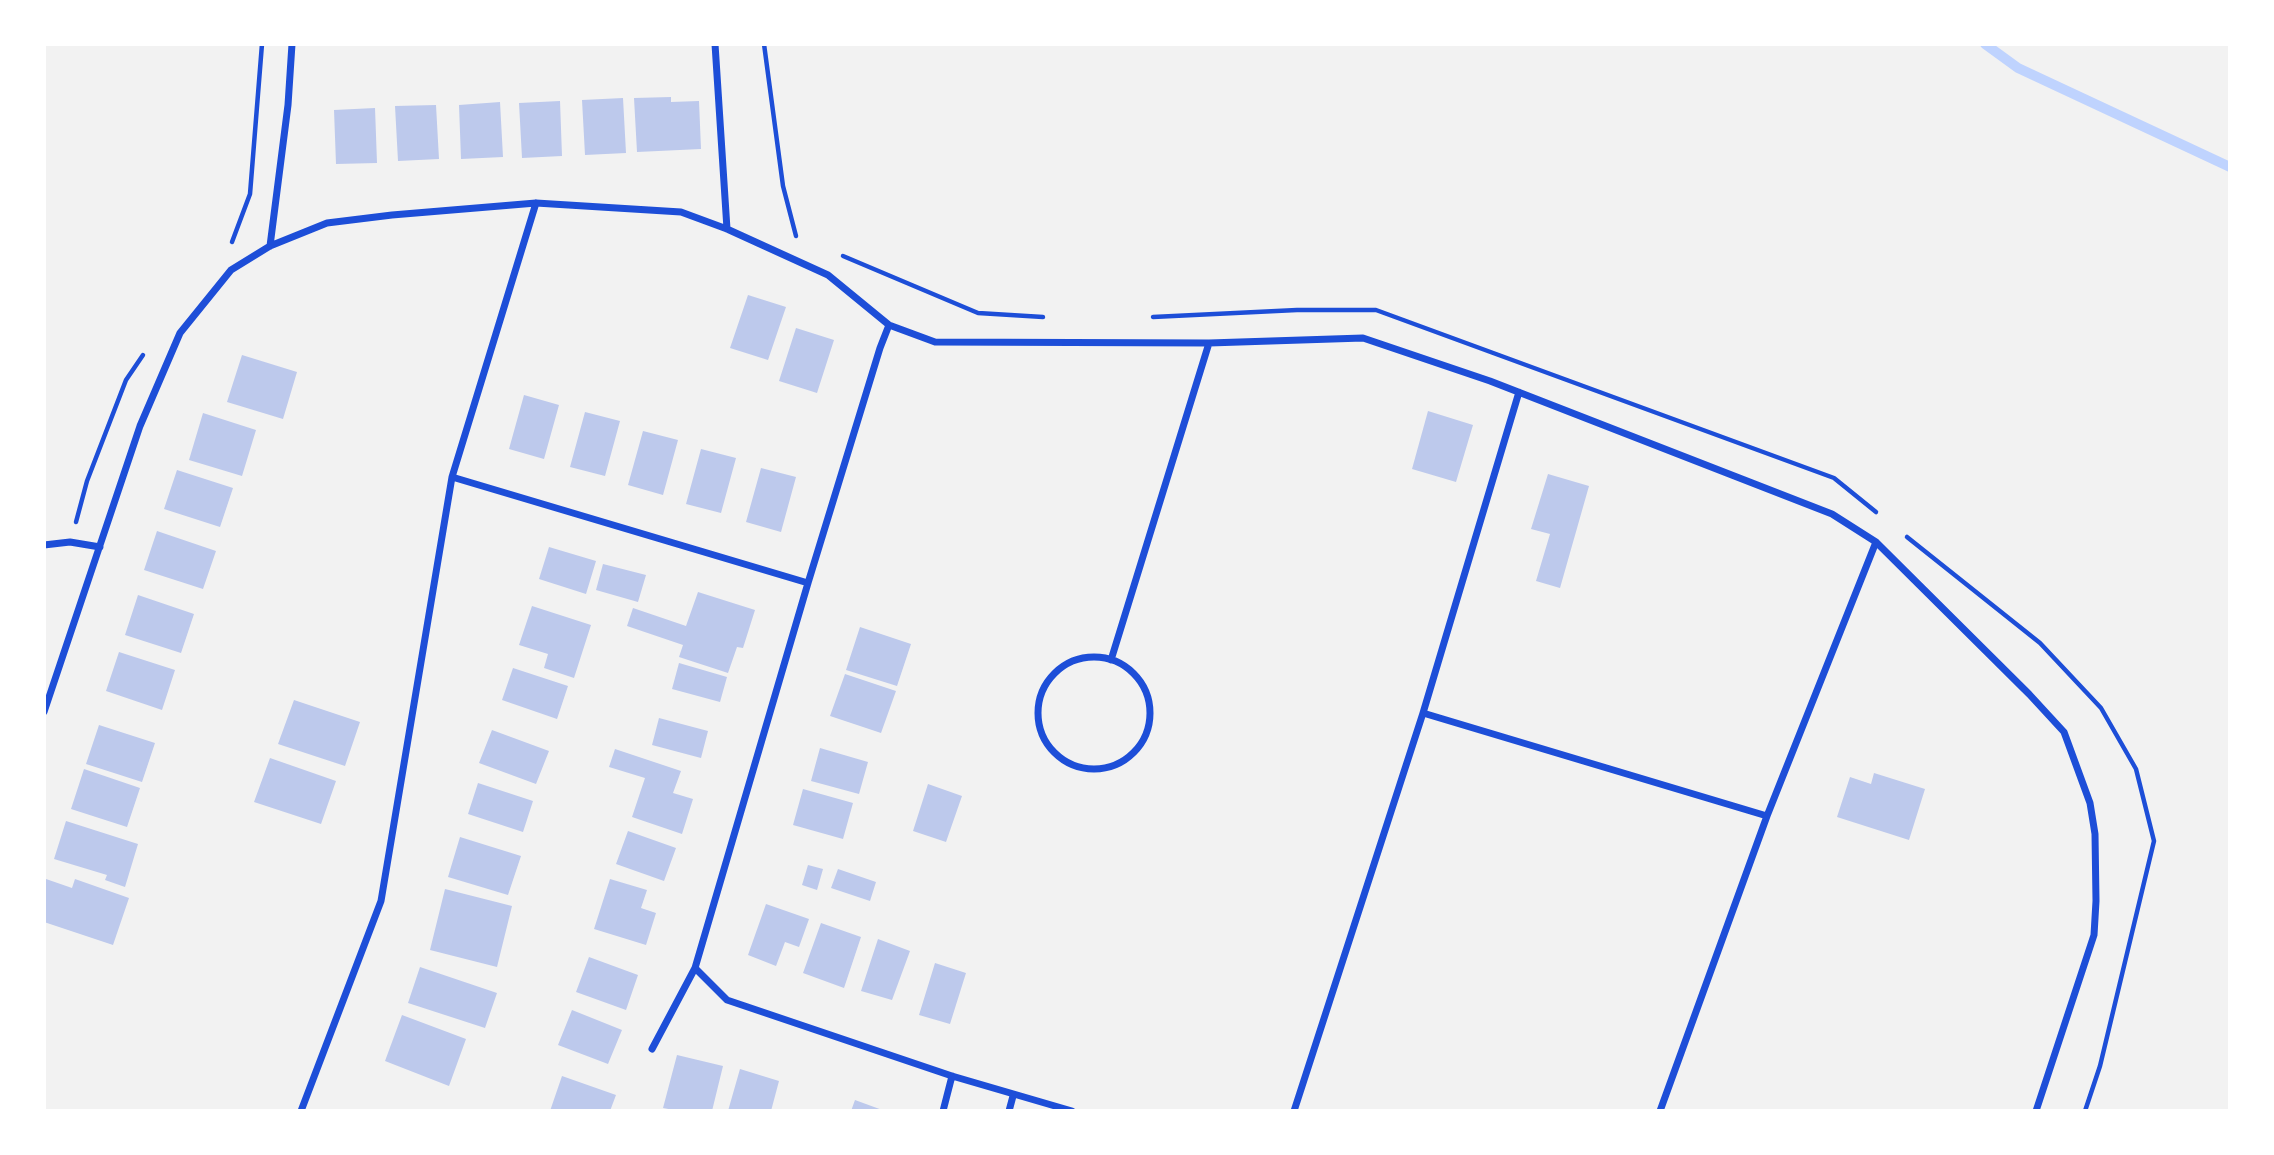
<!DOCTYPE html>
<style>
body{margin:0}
#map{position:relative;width:2274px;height:1155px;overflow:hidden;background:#f2f2f2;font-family:Roboto,sans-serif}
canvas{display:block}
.frame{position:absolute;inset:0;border:46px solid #fff;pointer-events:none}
</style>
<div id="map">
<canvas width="2274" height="1155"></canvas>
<div class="frame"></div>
</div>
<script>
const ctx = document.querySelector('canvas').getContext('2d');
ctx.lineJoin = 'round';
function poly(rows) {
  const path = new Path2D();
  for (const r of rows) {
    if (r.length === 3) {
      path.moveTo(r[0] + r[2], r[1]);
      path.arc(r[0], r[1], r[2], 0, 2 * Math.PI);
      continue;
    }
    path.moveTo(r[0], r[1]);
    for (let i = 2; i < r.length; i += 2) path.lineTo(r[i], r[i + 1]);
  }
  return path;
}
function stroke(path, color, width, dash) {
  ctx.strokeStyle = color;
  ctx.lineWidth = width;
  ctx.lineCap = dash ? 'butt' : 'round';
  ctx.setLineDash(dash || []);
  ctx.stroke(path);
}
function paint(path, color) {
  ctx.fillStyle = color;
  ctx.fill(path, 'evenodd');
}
const stream = poly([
 [1985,44,2018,68,2230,167]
]);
const building = poly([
 [671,97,671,102,699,101,701,149,637,152,634,98],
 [623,98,626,153,585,155,582,100],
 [560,101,562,156,522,158,519,103],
 [500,102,503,157,461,159,459,105],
 [436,105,439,159,398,161,395,106],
 [375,108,377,163,336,164,334,110],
 [748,295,786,307,768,360,730,348],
 [796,328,834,340,817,393,779,381],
 [242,355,297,372,283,419,227,402],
 [524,395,559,405,544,459,509,449],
 [1428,411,1473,425,1456,482,1412,469],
 [585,412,620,421,605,476,570,467],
 [203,413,256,430,242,476,189,460],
 [643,431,678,440,663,495,628,485],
 [701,449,736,458,721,513,686,504],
 [761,468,796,477,781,532,746,522],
 [177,470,233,488,220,527,164,509],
 [1548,474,1589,486,1560,588,1536,581,1550,534,1531,529],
 [157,531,216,551,203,589,144,570],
 [549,547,596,561,586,594,539,579],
 [603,564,646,575,638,602,596,590],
 [698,592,755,610,743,648,737,647,728,673,679,657,683,645,627,626,633,608,686,626],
 [138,595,194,614,181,653,125,635],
 [532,606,591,625,574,678,544,668,548,654,519,645],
 [860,627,911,644,897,686,846,670],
 [119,652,175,670,162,710,106,691],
 [679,663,727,677,720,702,672,689],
 [513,668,568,686,557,719,502,700],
 [845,674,896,691,881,733,830,716],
 [294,700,360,722,345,766,278,744],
 [659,718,708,731,701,758,652,745],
 [99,725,155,743,142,782,86,764],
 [492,730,549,751,536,784,479,763],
 [820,748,868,762,859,794,811,781],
 [615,749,681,771,673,793,693,799,682,834,632,817,645,778,609,767],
 [270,758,336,781,321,824,254,802],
 [84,769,140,788,127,827,71,809],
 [1874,773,1925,789,1909,840,1837,817,1850,777,1871,784],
 [478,783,533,801,523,832,468,814],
 [928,784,962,796,946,842,913,831],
 [803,789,853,803,843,839,793,825],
 [66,821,138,844,125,887,105,880,107,875,54,859],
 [628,831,676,848,664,881,616,864],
 [460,837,521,856,508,895,448,877],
 [808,865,823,869,817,890,802,885],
 [838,869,876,882,870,901,831,888],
 [46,879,72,888,75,879,129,898,113,945,44,922],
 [610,879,647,890,641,908,656,913,646,945,594,929],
 [445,889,512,906,497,967,430,950],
 [766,904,809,919,799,947,785,942,776,966,748,955],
 [821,923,861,937,844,988,803,973],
 [878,939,910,951,892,1000,861,991],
 [589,957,638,975,626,1010,576,992],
 [935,963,966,973,950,1024,919,1015],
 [420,967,497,993,485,1028,408,1003],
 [572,1010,622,1030,608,1064,558,1045],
 [402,1015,466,1039,449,1086,385,1061],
 [677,1055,723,1066,712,1111,679,1111,663,1108],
 [740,1069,779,1081,771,1111,728,1111],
 [562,1076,616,1095,610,1111,550,1111],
 [855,1100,885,1111,851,1111]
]);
const path = poly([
 [764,44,783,186,796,236],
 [232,242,250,194,262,44],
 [843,256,978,313,1043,317],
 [1153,317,1297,310,1376,310,1834,478,1876,512],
 [76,522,87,481,126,380,143,355],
 [1907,537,2040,643,2101,708,2136,769,2154,841,2100,1066,2085,1111]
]);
const minor = poly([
 [715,44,727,229],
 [270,246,288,105,292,44],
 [452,477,808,583],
 [44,545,70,542,100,547],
 [1094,713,56],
 [1111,660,1209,343],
 [44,712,140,426,180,333,231,270,270,246,327,223,392,215,536,203,681,212,727,229,828,275,889,325,935,342,1209,343,1363,338,1490,381,1832,514,1876,542,2029,694,2064,732,2090,803,2095,834,2096,901,2094,935,2036,1111],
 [1423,713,1767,816],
 [695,968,727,1000,952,1076,1072,1111],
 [652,1049,695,968,808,583,880,348,889,325],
 [301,1111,381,901,452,477,536,203],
 [943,1111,952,1076],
 [1009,1111,1013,1096],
 [1294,1111,1423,713,1519,392],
 [1660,1111,1767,816,1876,542]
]);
stroke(stream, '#bfd3fe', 10);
paint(building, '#bdc9ec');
stroke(path, '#1d4ed8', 4.5);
stroke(minor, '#1d4ed8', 7);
</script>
